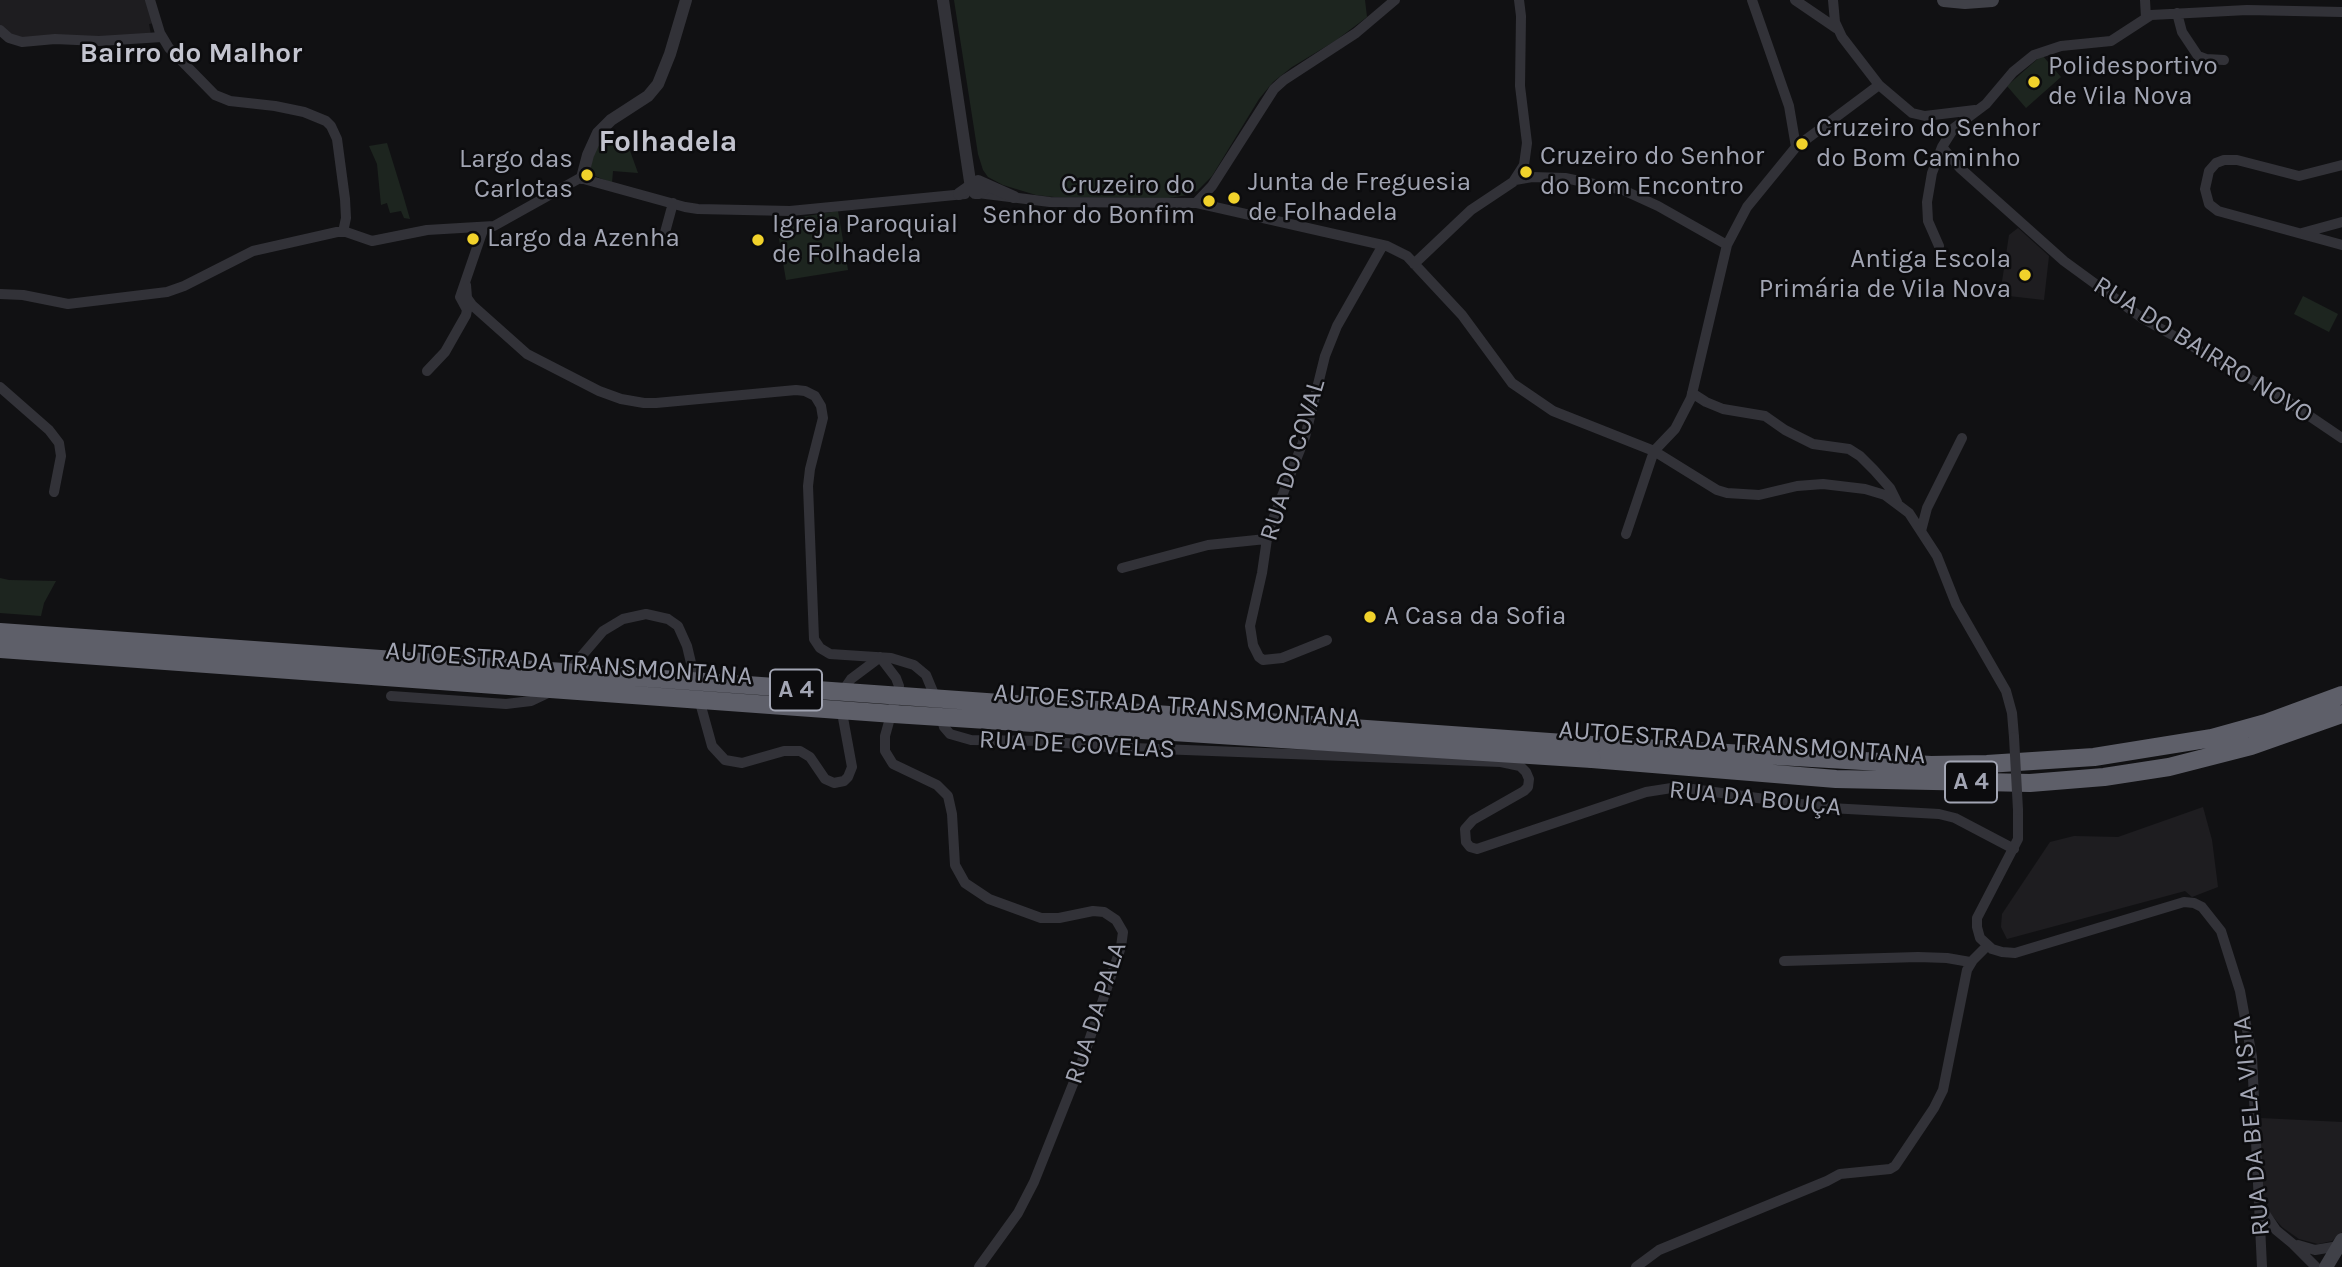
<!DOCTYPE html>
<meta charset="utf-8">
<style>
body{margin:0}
canvas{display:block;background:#111113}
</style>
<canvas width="2342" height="1267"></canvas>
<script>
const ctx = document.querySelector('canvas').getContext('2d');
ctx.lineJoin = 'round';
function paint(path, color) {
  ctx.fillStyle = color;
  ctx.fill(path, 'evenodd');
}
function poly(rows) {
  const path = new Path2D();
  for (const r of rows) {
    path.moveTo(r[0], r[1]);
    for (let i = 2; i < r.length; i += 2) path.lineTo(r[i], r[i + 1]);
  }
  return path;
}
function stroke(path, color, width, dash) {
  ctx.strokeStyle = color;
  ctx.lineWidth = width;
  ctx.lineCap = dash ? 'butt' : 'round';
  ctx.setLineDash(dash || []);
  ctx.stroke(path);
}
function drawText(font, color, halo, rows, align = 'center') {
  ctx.font = font + ' Karla,sans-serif';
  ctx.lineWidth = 5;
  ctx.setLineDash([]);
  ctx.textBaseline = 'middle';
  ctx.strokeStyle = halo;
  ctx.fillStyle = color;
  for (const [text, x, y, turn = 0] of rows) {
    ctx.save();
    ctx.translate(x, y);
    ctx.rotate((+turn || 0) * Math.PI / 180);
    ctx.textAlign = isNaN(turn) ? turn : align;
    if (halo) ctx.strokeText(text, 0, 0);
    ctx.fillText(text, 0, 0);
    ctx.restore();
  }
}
const built = poly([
 [0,0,147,0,154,23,149,24,151,35,94,40,16,37,0,28],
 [2018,228,2049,256,2044,300,2000,295,2009,235],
 [2203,807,2212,840,2218,887,2192,897,2185,891,2007,939,2001,927,2002,914,2050,842,2074,836,2118,837],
 [2260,1118,2342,1122,2342,1232,2332,1241,2318,1244,2299,1239,2282,1227,2269,1212,2263,1192]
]);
const green = poly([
 [954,0,1365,0,1367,17,1335,41,1292,67,1273,82,1259,99,1212,176,1197,191,1188,195,1168,198,1054,197,1036,195,1003,185,988,177,983,170,978,154],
 [2042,55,2061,77,2026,108,2007,86],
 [609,130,617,152,629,148,638,173,613,171,612,183,595,176,589,167,601,137],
 [387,143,403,195,410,219,404,218,401,211,390,213,387,203,381,205,377,164,369,146],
 [838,211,848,270,786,280,776,221],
 [2303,296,2338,314,2329,332,2294,314],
 [0,578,9,580,56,581,44,603,41,616,0,613]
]);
const minor = poly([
 [150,0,160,33,169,48,215,95,230,101,275,106,304,112,326,121,331,126,337,139,345,199,346,218,343,232],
 [1752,0,1789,106,1796,147],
 [1795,0,1836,28],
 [1833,0,1835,22,1842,37,1879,85,1912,113,1925,116,1975,110],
 [2145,0,2146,18],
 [2177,13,2182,32,2198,56,2206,59,2224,60],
 [0,30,9,38,22,42,55,39,99,41,162,37],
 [1942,147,1960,168,2064,261,2142,318,2277,394,2342,438],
 [2342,165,2299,176,2237,160,2224,160,2216,163,2209,171,2205,189,2209,204,2218,211,2342,245],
 [1515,180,1532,177,1565,178,1623,190,1658,206,1727,245],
 [978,193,1050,202,1197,203,1387,246,1407,256,1462,315,1512,383,1553,411,1654,451,1717,490,1727,493,1759,495,1797,486,1823,484,1865,489,1885,495,1909,513,1937,556,1956,604,2006,691,2012,713,2014,737],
 [1196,203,1212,186,1274,89,1284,80,1356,33,1395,0],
 [2302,233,2342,222],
 [664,236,673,203],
 [1939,246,1928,221,1927,202,1932,173,1942,147,1954,128,1986,104,2013,72,2034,55,2061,46,2111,41,2151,15,2247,10,2342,12],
 [1414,264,1471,210,1513,182,1524,165,1527,143,1520,86,1521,16,1519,0],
 [466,285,467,298,472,305,527,354,599,391,621,399,644,403,656,403,796,390,805,391,815,396,821,406,823,418,810,469,808,486,814,639,820,648,830,654,891,658,914,665,926,675,936,699],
 [0,294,23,295,68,304,167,292,184,286,253,251,337,232,346,232,372,241,427,230,494,226,580,178,685,207,698,209,790,211,965,194],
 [427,371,445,352,466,315,467,310,460,297,484,227],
 [0,387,49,430,59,443,61,456,54,492],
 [1692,393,1706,402,1723,409,1765,416,1785,430,1813,444,1849,449,1860,456,1874,470,1890,488,1897,502],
 [1654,451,1675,429,1691,398,1727,245,1747,207,1796,147,1879,85],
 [1921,531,1927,508,1962,438],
 [1626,534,1654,451],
 [1122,568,1208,545,1266,539],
 [1327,640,1282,658,1263,660,1259,657,1253,645,1250,626,1262,573,1268,532,1305,437,1325,356,1337,326,1383,245],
 [880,657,896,678,899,686,885,736,885,751,893,764,937,785,948,796,952,814,955,865,965,883,989,899,1041,918,1059,918,1093,911,1104,912,1116,920,1123,932,1121,947,1081,1064,1034,1182,1018,1213,979,1267],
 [567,673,603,631,623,619,646,614,668,619,678,626,687,646,696,684],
 [842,692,851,679,879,658],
 [391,696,506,704,531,701,550,692],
 [699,699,712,746,725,760,742,763,784,751,800,751,810,757,825,779,834,783,844,781,848,777,852,767,841,707],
 [940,714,944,727,950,734,971,740,1046,741,1107,747,1501,762,1520,766,1526,772,1529,779,1528,787,1524,791,1473,820,1465,829,1466,842,1470,847,1477,849,1646,792,1678,787,1830,808,1939,814,1955,818,2014,849],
 [2018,810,2018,839,1977,918,1977,927,1980,938,1992,949,2002,952,2015,953,2184,902,2194,903,2202,907,2221,931,2240,991,2252,1057,2262,1267],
 [1784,961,1918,957,1947,958,1970,962],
 [2262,1209,2276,1230,2293,1244,2316,1267],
 [2298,1245,2315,1250,2339,1246],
 [1636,1267,1659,1250,1827,1181,1840,1174,1890,1169,1895,1166,1934,1108,1943,1090,1967,970,1973,960,1987,946]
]);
const tertiary = poly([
 [943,0,971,188,975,193,978,193,983,190,980,182],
 [582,178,588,155,598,133,611,120,648,96,658,84,670,54,686,0],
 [978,181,1014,197],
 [959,194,976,182]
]);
const secondary = poly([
 [1944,0,1965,2,1992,0],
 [2326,1267,2342,1240]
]);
const motorway = poly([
 [1592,745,1931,765,1987,764,2094,757,2212,738,2266,723,2342,695],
 [1592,759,1836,779,2030,783,2104,777,2169,767,2251,746,2342,714]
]);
const minorBridge = poly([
 [2014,737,2018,810]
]);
const motorwayBridge = poly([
 [0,632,1592,745],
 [0,649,894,714,1592,759]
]);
const markers = [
 [2034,82,7,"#f1d22b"],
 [1802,144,7,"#f1d22b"],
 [1526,172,7,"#f1d22b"],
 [587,175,7,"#f1d22b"],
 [1234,198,7,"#f1d22b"],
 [1209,201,7,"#f1d22b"],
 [473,239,7,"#f1d22b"],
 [758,240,7,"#f1d22b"],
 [2025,275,7,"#f1d22b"],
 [1370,617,7,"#f1d22b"]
];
const shields = [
 [796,690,52],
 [1971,782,52]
];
const shieldNames = [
 ["A 4",796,690],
 ["A 4",1971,782]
];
const poiNames = [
 ["Polidesportivo",2048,67],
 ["de Vila Nova",2048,97],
 ["Cruzeiro do Senhor",1816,129],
 ["do Bom Caminho",1816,159],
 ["Cruzeiro do Senhor",1540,157],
 ["do Bom Encontro",1540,187],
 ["Largo das",573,160,"right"],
 ["Carlotas",573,190,"right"],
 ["Junta de Freguesia",1248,183],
 ["de Folhadela",1248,213],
 ["Cruzeiro do",1195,186,"right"],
 ["Senhor do Bonfim",1195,216,"right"],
 ["Igreja Paroquial",772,225],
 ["de Folhadela",772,255],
 ["Largo da Azenha",487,239],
 ["Antiga Escola",2011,260,"right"],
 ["Primária de Vila Nova",2011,290,"right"],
 ["A Casa da Sofia",1384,617]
];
const streetNames = [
 ["RUA DO BAIRRO NOVO",2203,350,32],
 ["RUA DO COVAL",1293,460,-73],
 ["AUTOESTRADA TRANSMONTANA",569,664,4],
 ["AUTOESTRADA TRANSMONTANA",1177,706,4],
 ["AUTOESTRADA TRANSMONTANA",1742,743,4],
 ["RUA DE COVELAS",1077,745,3],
 ["RUA DA BOUÇA",1755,799,6],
 ["RUA DA PALA",1096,1013,-72],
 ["RUA DA BELA VISTA",2252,1126,-95]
];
const neighbourhoodNames = [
 ["Bairro do Malhor",191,54]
];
const quarterNames = [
 ["Folhadela",668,142]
];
paint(built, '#1e1d20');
paint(green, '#1d251f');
stroke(minor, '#323238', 10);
stroke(tertiary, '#323238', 12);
stroke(secondary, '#404148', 14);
stroke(motorway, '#5e5f69', 18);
stroke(minorBridge, '#323238', 10);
stroke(motorwayBridge, '#5e5f69', 18);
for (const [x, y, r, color] of markers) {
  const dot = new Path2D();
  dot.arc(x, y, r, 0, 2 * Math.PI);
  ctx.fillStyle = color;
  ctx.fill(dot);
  stroke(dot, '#0c0c0e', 2.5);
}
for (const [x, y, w] of shields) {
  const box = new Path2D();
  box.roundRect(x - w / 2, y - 20.5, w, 41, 5);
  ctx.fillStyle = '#0c0c0e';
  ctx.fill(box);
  stroke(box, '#a2a5b3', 2);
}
drawText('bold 24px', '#a2a5b3', null, shieldNames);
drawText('26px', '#a2a5b3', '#0c0c0e', poiNames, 'left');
drawText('26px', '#a2a5b3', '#0c0c0e', streetNames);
drawText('bold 28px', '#c3c4cf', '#0c0c0e', neighbourhoodNames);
drawText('bold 30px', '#c3c4cf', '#0c0c0e', quarterNames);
</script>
